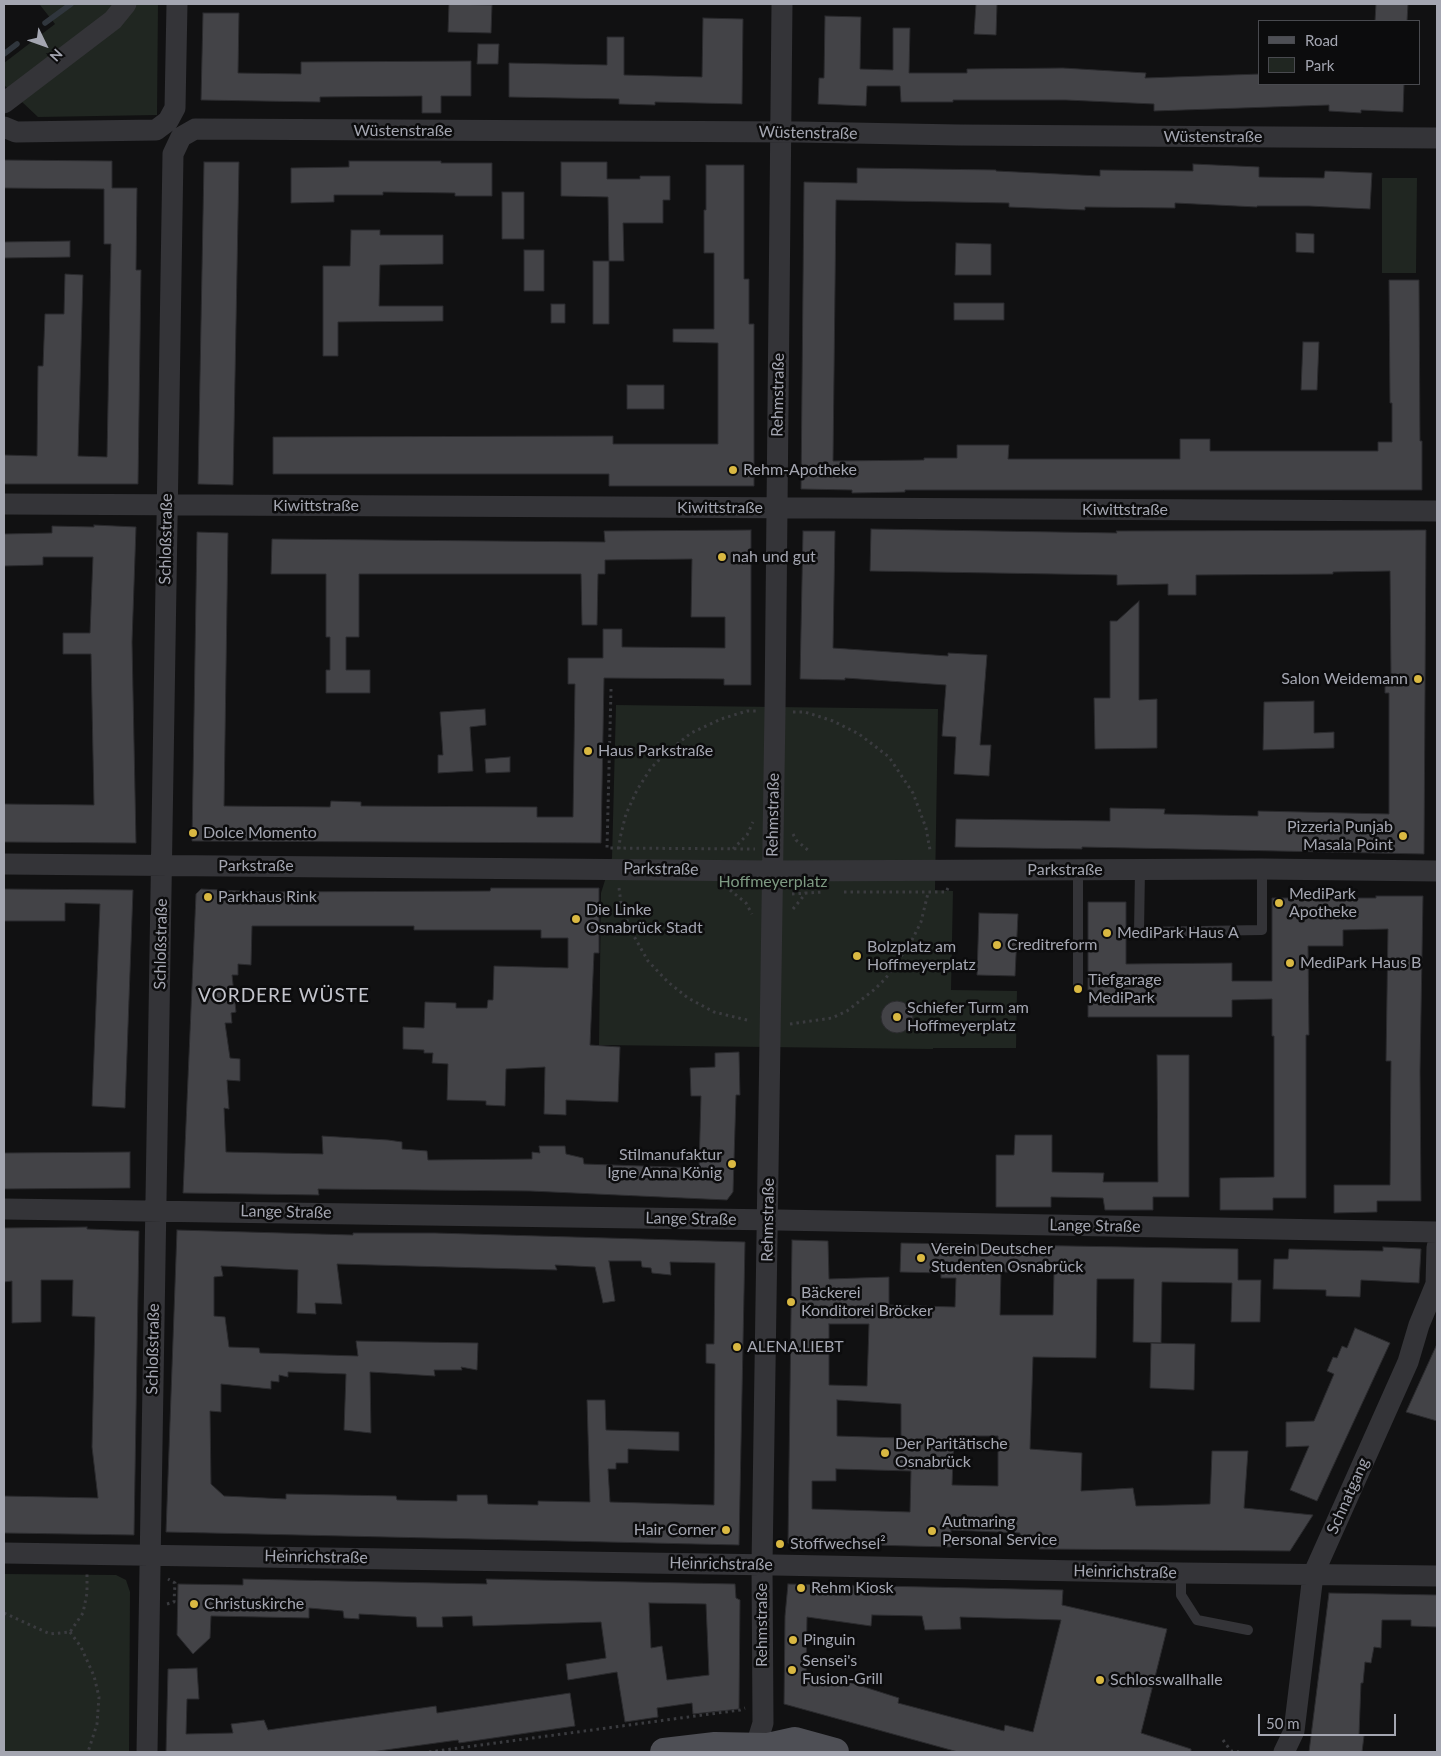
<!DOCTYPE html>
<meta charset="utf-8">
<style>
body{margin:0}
#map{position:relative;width:1441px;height:1756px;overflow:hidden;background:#111112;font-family:Lato,sans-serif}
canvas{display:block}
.frame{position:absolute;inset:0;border:5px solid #a4a6b1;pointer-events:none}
.legend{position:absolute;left:1258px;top:20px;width:162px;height:65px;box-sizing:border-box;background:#0c0c0d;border:1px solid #494a4f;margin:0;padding:6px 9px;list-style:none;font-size:15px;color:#a4a6b1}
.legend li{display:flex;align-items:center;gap:10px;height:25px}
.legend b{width:25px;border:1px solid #494a4f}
.north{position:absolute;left:20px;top:20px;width:50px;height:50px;-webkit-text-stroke:4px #0c0c0d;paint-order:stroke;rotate:132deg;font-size:14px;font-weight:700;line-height:20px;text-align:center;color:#a4a6b1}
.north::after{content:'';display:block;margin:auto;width:18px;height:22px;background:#a4a6b1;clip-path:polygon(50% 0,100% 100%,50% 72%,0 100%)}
.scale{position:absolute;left:1258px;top:1714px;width:138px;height:22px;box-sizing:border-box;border:2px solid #a4a6b1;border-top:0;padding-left:6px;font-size:15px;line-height:18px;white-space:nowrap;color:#a4a6b1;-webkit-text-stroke:4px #0c0c0d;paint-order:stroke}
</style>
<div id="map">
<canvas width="1441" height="1756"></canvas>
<div class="frame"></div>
<ul class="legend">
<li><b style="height:6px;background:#4e4f55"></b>Road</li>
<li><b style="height:14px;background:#202621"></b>Park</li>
</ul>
<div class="north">N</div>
<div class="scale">50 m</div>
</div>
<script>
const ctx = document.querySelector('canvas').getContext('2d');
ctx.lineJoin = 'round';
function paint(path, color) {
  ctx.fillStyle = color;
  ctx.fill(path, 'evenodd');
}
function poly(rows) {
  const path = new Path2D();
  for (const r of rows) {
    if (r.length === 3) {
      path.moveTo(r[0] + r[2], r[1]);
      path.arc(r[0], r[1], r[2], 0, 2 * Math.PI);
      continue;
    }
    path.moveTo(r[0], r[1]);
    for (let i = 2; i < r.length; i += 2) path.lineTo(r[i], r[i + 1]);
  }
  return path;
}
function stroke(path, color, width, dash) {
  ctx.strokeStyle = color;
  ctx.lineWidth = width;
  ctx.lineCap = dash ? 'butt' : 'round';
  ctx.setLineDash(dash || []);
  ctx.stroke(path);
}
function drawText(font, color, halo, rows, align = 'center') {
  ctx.font = font + ' Lato,sans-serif';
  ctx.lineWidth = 5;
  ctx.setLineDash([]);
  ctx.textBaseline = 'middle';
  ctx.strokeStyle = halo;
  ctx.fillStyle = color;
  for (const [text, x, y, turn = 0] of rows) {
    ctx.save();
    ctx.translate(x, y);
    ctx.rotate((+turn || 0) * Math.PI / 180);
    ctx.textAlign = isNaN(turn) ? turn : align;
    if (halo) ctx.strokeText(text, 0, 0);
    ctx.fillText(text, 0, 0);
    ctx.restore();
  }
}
const green = poly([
 [41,4,158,4,157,115,38,117,4,85,4,63,55,24,40,5],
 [1382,178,1417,178,1416,273,1382,273],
 [616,705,938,709,935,890,953,891,951,990,1017,991,1016,1048,933,1048,933,1049,599,1045,601,893,612,858],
 [4,1574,116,1575,126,1580,130,1592,129,1752,4,1752]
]);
const stream = poly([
 [45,23,71,4],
 [4,54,17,44]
]);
const building = poly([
 [449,4,492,5,491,33,448,32,449,4],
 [976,4,997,4,996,35,974,34,976,4],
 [1376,4,1408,4,1407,21,1375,21,1376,4],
 [203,13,239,13,238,73,301,74,301,62,471,61,471,96,441,96,441,113,422,113,422,96,320,97,320,102,201,100,203,13],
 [825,16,861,17,860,69,893,70,893,28,910,28,909,73,967,73,967,69,1063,68,1146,73,1145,78,1260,74,1260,84,1404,84,1403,112,1361,110,1361,113,1329,111,1329,105,1154,111,1154,104,1066,100,953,100,953,102,901,102,900,86,867,86,866,106,818,104,819,78,824,78,825,16],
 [703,18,743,19,742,104,655,102,655,105,619,104,619,99,509,97,509,63,607,65,607,37,624,37,624,75,702,77,703,18],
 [478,44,499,44,498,64,477,64,478,44],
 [4,160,112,161,112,188,137,188,136,270,141,270,138,484,4,484,4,455,37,456,38,366,43,366,45,314,64,314,65,274,83,275,78,456,107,457,111,244,104,244,104,189,4,188,4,160],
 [349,161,441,161,441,163,492,163,492,196,455,196,455,193,383,192,383,195,334,195,334,202,291,203,291,168,349,167,349,161],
 [204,162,239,162,233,485,198,484,204,162],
 [561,162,607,162,607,179,640,179,640,176,670,176,670,200,663,200,663,223,623,223,624,261,609,261,608,197,561,196,561,162],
 [1193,164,1259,167,1259,177,1324,178,1325,171,1372,173,1370,209,1309,206,1257,206,1257,207,1175,203,1175,208,1085,207,1085,210,1009,207,1009,203,836,200,833,461,924,460,924,458,957,458,957,445,1009,445,1008,459,1180,459,1180,439,1210,439,1210,451,1378,451,1378,442,1392,442,1392,403,1390,403,1389,280,1419,280,1420,441,1422,441,1422,490,905,490,905,492,852,493,852,490,801,489,804,182,857,183,857,168,996,170,996,171,1100,176,1100,170,1193,171,1193,164],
 [706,165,744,165,744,279,749,279,749,324,754,324,754,486,609,486,609,474,273,474,273,437,613,436,613,444,718,444,718,343,673,342,673,329,714,329,714,253,704,253,704,210,706,210,706,165],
 [502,192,524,192,524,239,502,239,502,192],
 [351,230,380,230,380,235,443,235,443,264,380,265,379,306,443,306,443,321,338,322,338,356,323,356,323,266,350,266,351,230],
 [1296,233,1314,234,1314,253,1296,252,1296,233],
 [70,241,70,257,4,258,4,242,70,241],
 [956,243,991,244,991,275,955,275,956,243],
 [524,250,544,250,544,291,524,291,524,250],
 [593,261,609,261,609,324,593,324,593,261],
 [954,303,1004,303,1004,320,954,320,954,303],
 [551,304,565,304,565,323,551,323,551,304],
 [1303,342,1319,342,1317,390,1301,390,1303,342],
 [627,385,664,385,664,409,627,409,627,385],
 [94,525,136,527,132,642,136,843,4,842,4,804,94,805,91,654,63,654,63,633,90,633,93,557,43,557,43,565,4,566,4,534,52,533,52,526,94,527,94,525],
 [871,529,1117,533,1116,531,1426,530,1424,854,1082,847,1082,849,955,847,956,819,1110,821,1110,808,1165,809,1164,814,1258,816,1258,811,1389,814,1389,693,1385,693,1385,676,1391,676,1390,571,1333,572,1333,574,1196,575,1196,595,1168,595,1168,584,1117,585,1117,575,870,571,871,529],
 [751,530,751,685,724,685,724,679,604,678,601,843,192,841,197,532,228,533,224,806,330,807,331,801,361,802,361,806,537,807,537,817,573,817,575,684,568,684,568,658,603,658,603,629,622,629,622,647,725,648,725,617,691,617,692,559,605,560,605,574,598,574,597,625,582,625,581,574,359,574,359,637,346,637,346,670,370,670,370,693,326,693,326,670,330,670,330,637,326,637,326,574,271,574,272,539,605,542,604,531,751,530],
 [803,531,835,531,833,648,948,656,948,653,987,655,980,745,991,745,989,776,954,774,956,737,942,736,946,685,845,678,845,680,800,679,803,531],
 [1139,601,1139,700,1157,699,1157,748,1095,749,1094,698,1110,698,1110,621,1117,621,1139,601],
 [1314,701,1314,733,1334,732,1334,748,1263,750,1264,702,1314,701],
 [485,709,486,725,470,727,473,771,438,773,438,755,443,755,440,712,485,709],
 [510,757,510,772,486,773,485,759,510,757],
 [491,888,599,888,599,953,594,953,590,1045,620,1047,618,1102,566,1100,566,1115,544,1114,545,1067,506,1069,505,1106,486,1105,486,1101,447,1100,448,1064,432,1063,433,1053,424,1053,424,1050,403,1049,403,1027,424,1028,425,1002,456,1003,456,1008,487,1008,488,1000,493,1000,494,966,568,968,568,938,541,938,541,930,414,930,414,926,252,926,251,965,238,964,238,975,232,975,236,1012,231,1013,232,1023,225,1023,230,1058,240,1059,240,1081,227,1080,229,1109,224,1108,226,1152,323,1154,322,1136,388,1140,402,1142,402,1149,427,1151,428,1160,532,1159,532,1152,540,1153,539,1146,565,1146,566,1154,583,1158,584,1164,699,1168,701,1096,691,1096,690,1068,715,1067,715,1053,739,1052,740,1095,736,1095,733,1192,727,1200,530,1191,318,1189,319,1195,183,1193,196,894,201,889,260,892,490,891,491,888],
 [4,889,133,890,125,1108,92,1106,100,904,65,903,65,921,4,921,4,889],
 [1376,896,1423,896,1420,1071,1421,1201,1377,1201,1377,1212,1334,1213,1334,1185,1390,1185,1391,1061,1386,1061,1388,929,1343,930,1343,946,1308,946,1309,1035,1306,1035,1306,1198,1273,1198,1273,1210,1220,1210,1220,1178,1274,1177,1274,1036,1272,1036,1272,999,1232,1000,1232,1017,1088,1017,1088,902,1126,902,1126,964,1232,963,1232,981,1272,981,1272,898,1376,898,1376,896],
 [979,913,1018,914,1015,976,977,975,979,913],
 [897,1017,16],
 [1157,1055,1189,1055,1189,1197,1153,1197,1153,1210,1105,1210,1103,1198,1051,1197,1051,1207,996,1207,996,1155,1014,1155,1015,1135,1052,1135,1052,1172,1104,1173,1103,1182,1158,1182,1157,1055],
 [130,1152,130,1188,4,1189,4,1153,130,1152],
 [87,1227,87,1229,139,1231,134,1535,4,1533,4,1496,98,1498,92,1447,95,1317,72,1316,73,1280,41,1280,41,1322,12,1323,12,1281,4,1282,4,1228,87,1227],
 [177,1230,353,1235,353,1233,435,1233,745,1242,739,1545,166,1532,177,1230],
 [609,1261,641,1261,642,1267,651,1268,652,1273,671,1275,670,1262,715,1263,714,1344,706,1344,706,1363,715,1364,714,1505,610,1502,608,1469,616,1469,616,1463,628,1463,628,1449,679,1451,679,1432,606,1430,605,1400,587,1400,590,1502,538,1501,538,1505,488,1504,487,1495,457,1495,457,1501,397,1500,396,1496,286,1494,286,1499,224,1496,211,1484,210,1411,221,1412,221,1384,271,1389,271,1381,279,1382,279,1375,288,1377,288,1372,346,1374,344,1430,371,1433,370,1372,435,1376,434,1370,462,1370,461,1367,477,1370,478,1343,356,1341,358,1356,260,1353,259,1348,229,1347,225,1317,214,1316,214,1277,223,1276,221,1266,298,1270,297,1313,316,1314,315,1303,342,1304,337,1264,557,1270,555,1265,595,1267,603,1303,615,1301,609,1261],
 [792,1240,828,1241,829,1279,889,1277,889,1305,955,1307,956,1278,941,1278,941,1273,900,1272,901,1243,1238,1249,1238,1280,1261,1280,1260,1322,1231,1322,1232,1283,1162,1282,1161,1343,1133,1342,1134,1279,1097,1279,1096,1358,1033,1357,1030,1449,1082,1453,1081,1491,1133,1488,1136,1506,1210,1504,1212,1451,1248,1451,1244,1508,1313,1515,1290,1551,1039,1549,1039,1543,1020,1543,1020,1533,951,1530,951,1547,788,1543,792,1240],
 [1001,1272,1054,1272,1053,1315,1000,1315,1001,1272],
 [829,1324,869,1324,867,1386,829,1385,829,1324],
 [837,1400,901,1404,901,1438,837,1436,837,1400],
 [954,1436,998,1436,998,1486,952,1485,954,1436],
 [836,1469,911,1471,910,1512,812,1509,812,1481,836,1481,836,1469],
 [1383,1247,1421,1249,1419,1283,1361,1280,1360,1297,1326,1296,1326,1290,1273,1289,1274,1259,1288,1259,1289,1249,1383,1251,1383,1247],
 [1355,1328,1390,1343,1317,1501,1290,1490,1309,1446,1286,1447,1286,1422,1314,1421,1334,1374,1327,1371,1333,1357,1337,1358,1342,1346,1347,1348,1355,1328],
 [1151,1343,1195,1344,1194,1390,1150,1388,1151,1343],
 [1437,1344,1437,1421,1406,1412,1437,1344],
 [243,1579,487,1584,486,1579,735,1584,736,1598,740,1600,739,1709,693,1714,692,1703,657,1708,658,1717,625,1722,617,1672,568,1680,566,1664,606,1658,601,1622,473,1626,472,1616,442,1617,443,1627,417,1627,416,1617,359,1614,359,1619,344,1618,343,1611,309,1608,309,1618,211,1616,210,1638,193,1654,177,1635,178,1584,243,1585,243,1579],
 [649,1603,706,1604,709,1675,667,1680,662,1646,651,1648,649,1603],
 [788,1584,1063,1590,1062,1605,1167,1629,1141,1733,1191,1749,1191,1752,958,1752,784,1704,785,1616,788,1584],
 [872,1615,922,1616,925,1630,961,1629,960,1617,1061,1620,1033,1732,1005,1725,1004,1731,898,1703,899,1698,836,1678,835,1681,806,1681,807,1617,871,1626,872,1615],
 [1329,1593,1437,1595,1437,1627,1411,1626,1411,1620,1382,1620,1381,1648,1374,1647,1371,1663,1365,1662,1363,1683,1361,1683,1359,1735,1364,1736,1362,1752,1309,1752,1329,1593],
 [197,1668,199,1699,187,1699,186,1734,233,1733,231,1724,264,1720,268,1730,436,1706,437,1713,570,1693,575,1726,459,1743,458,1740,371,1752,166,1752,168,1669,197,1668]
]);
const path = poly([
 [611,689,607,848,755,849],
 [793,712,805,712,833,721,859,734,889,757,913,793,926,828,930,850],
 [793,834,796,840,809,851],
 [619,849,620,838,626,814,637,790,651,768,666,753,691,733,721,719,747,711,756,711],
 [733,849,747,835,753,822],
 [619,888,621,903,631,931,648,961,668,982,688,998,714,1012,751,1021],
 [730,890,746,903,752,914],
 [844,892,946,892,948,888],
 [792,894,823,892],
 [793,909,806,893,806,888],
 [790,1024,832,1018,847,1011,875,989,886,978,911,942,921,922,928,893],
 [167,1604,174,1602,175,1583,168,1579],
 [4,1613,50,1634,70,1632,83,1613,87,1593,87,1573],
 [70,1632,81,1647,94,1676,99,1697,97,1724,88,1752],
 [1223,1740,1231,1751,1239,1752],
 [429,1752,740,1710,745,1708]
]);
const lane = poly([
 [1140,869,1139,932,1262,930,1262,869],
 [1078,989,1078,870],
 [1181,1573,1181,1595,1197,1620,1248,1630]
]);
const street = poly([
 [4,103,113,20,126,4],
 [4,127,16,132,156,130,168,121,175,108,177,4],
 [4,504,1437,511],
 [4,864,772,871,1262,869,1437,871],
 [4,1209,778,1220,1437,1232],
 [4,1553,775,1565,1181,1573,1437,1576],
 [147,1752,173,154,181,137,195,129,799,132,959,135,1437,138],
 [754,1752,763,1723,762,1565,775,711,782,4],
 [1284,1752,1294,1731,1313,1575,1408,1362,1419,1325,1436,1284,1437,1247]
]);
const primary = poly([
 [664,1752,715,1746,768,1747,795,1741,835,1752]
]);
const markers = [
 [733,470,5,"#d9b842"],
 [722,557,5,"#d9b842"],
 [1418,679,5,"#d9b842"],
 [588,751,5,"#d9b842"],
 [193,833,5,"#d9b842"],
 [1403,836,5,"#d9b842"],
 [208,897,5,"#d9b842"],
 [1279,903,5,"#d9b842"],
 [576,919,5,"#d9b842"],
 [1107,933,5,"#d9b842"],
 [997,945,5,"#d9b842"],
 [857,956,5,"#d9b842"],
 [1290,963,5,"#d9b842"],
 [1078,989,5,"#d9b842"],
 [897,1017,5,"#d9b842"],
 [732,1164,5,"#d9b842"],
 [921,1258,5,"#d9b842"],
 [791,1302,5,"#d9b842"],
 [737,1347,5,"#d9b842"],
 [885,1453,5,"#d9b842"],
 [726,1530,5,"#d9b842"],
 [932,1531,5,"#d9b842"],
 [780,1544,5,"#d9b842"],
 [801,1588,5,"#d9b842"],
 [194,1604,5,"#d9b842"],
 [793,1640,5,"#d9b842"],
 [792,1670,5,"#d9b842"],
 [1100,1680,5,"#d9b842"]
];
const streetNames = [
 ["Wüstenstraße",403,131],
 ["Wüstenstraße",808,133,1],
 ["Wüstenstraße",1213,137],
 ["Rehmstraße",778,395,-89],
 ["Kiwittstraße",316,506],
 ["Kiwittstraße",720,508],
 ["Kiwittstraße",1125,510],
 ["Schloßstraße",166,539,-89],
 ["Rehmstraße",773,815,-89],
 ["Parkstraße",256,866],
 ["Parkstraße",661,869,1],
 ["Parkstraße",1065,870],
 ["Schloßstraße",161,944,-89],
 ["Lange Straße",286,1212,1],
 ["Lange Straße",691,1219,1],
 ["Rehmstraße",768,1220,-89],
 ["Lange Straße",1095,1226,1],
 ["Schloßstraße",153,1349,-89],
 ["Schnatgang",1348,1496,-66],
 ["Heinrichstraße",316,1557,1],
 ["Heinrichstraße",721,1564,1],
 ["Heinrichstraße",1125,1572,1],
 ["Rehmstraße",762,1625,-90]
];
const poiNames = [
 ["Rehm-Apotheke",743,470],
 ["nah und gut",732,557],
 ["Salon Weidemann",1408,679,"right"],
 ["Haus Parkstraße",598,751],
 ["Pizzeria Punjab",1393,827,"right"],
 ["Masala Point",1393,845,"right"],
 ["Dolce Momento",203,833],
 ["MediPark",1289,894],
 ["Apotheke",1289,912],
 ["Parkhaus Rink",218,897],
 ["Die Linke",586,910],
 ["Osnabrück Stadt",586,928],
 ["MediPark Haus A",1117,933],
 ["Creditreform",1007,945],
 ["Bolzplatz am",867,947],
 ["Hoffmeyerplatz",867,965],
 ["MediPark Haus B",1300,963],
 ["Tiefgarage",1088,980],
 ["MediPark",1088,998],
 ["Schiefer Turm am",907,1008],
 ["Hoffmeyerplatz",907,1026],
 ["Stilmanufaktur",722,1155,"right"],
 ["Igne Anna König",722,1173,"right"],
 ["Verein Deutscher",931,1249],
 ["Studenten Osnabrück",931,1267],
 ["Bäckerei",801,1293],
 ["Konditorei Bröcker",801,1311],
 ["ALENA.LIEBT",747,1347],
 ["Der Paritätische",895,1444],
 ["Osnabrück",895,1462],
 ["Autmaring",942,1522],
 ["Personal Service",942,1540],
 ["Hair Corner",716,1530,"right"],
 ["Stoffwechsel²",790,1544],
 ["Rehm Kiosk",811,1588],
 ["Christuskirche",204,1604],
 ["Pinguin",803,1640],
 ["Sensei's",802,1661],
 ["Fusion-Grill",802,1679],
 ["Schlosswallhalle",1110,1680]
];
const parkNames = [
 ["Hoffmeyerplatz",773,882]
];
const quarterNames = [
 ["VORDERE WÜSTE",284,996]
];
paint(green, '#202621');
stroke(stream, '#30363d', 5.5);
paint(building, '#434347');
stroke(building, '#2b2b2e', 1);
stroke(path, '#3a3b3f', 3, [2.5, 4]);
stroke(lane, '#343438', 10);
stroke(street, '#343438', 21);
stroke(primary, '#4e4f55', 28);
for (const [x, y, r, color] of markers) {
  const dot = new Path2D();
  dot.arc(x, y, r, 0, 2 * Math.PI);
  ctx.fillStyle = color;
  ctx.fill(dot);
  stroke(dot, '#0c0c0d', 2);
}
drawText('16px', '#a4a6b1', '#0c0c0d', streetNames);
drawText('16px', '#a4a6b1', '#0c0c0d', poiNames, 'left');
drawText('16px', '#7d9982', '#0c0c0d', parkNames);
ctx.letterSpacing = '1px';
drawText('19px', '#c4c5cd', '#0c0c0d', quarterNames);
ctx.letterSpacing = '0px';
</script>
